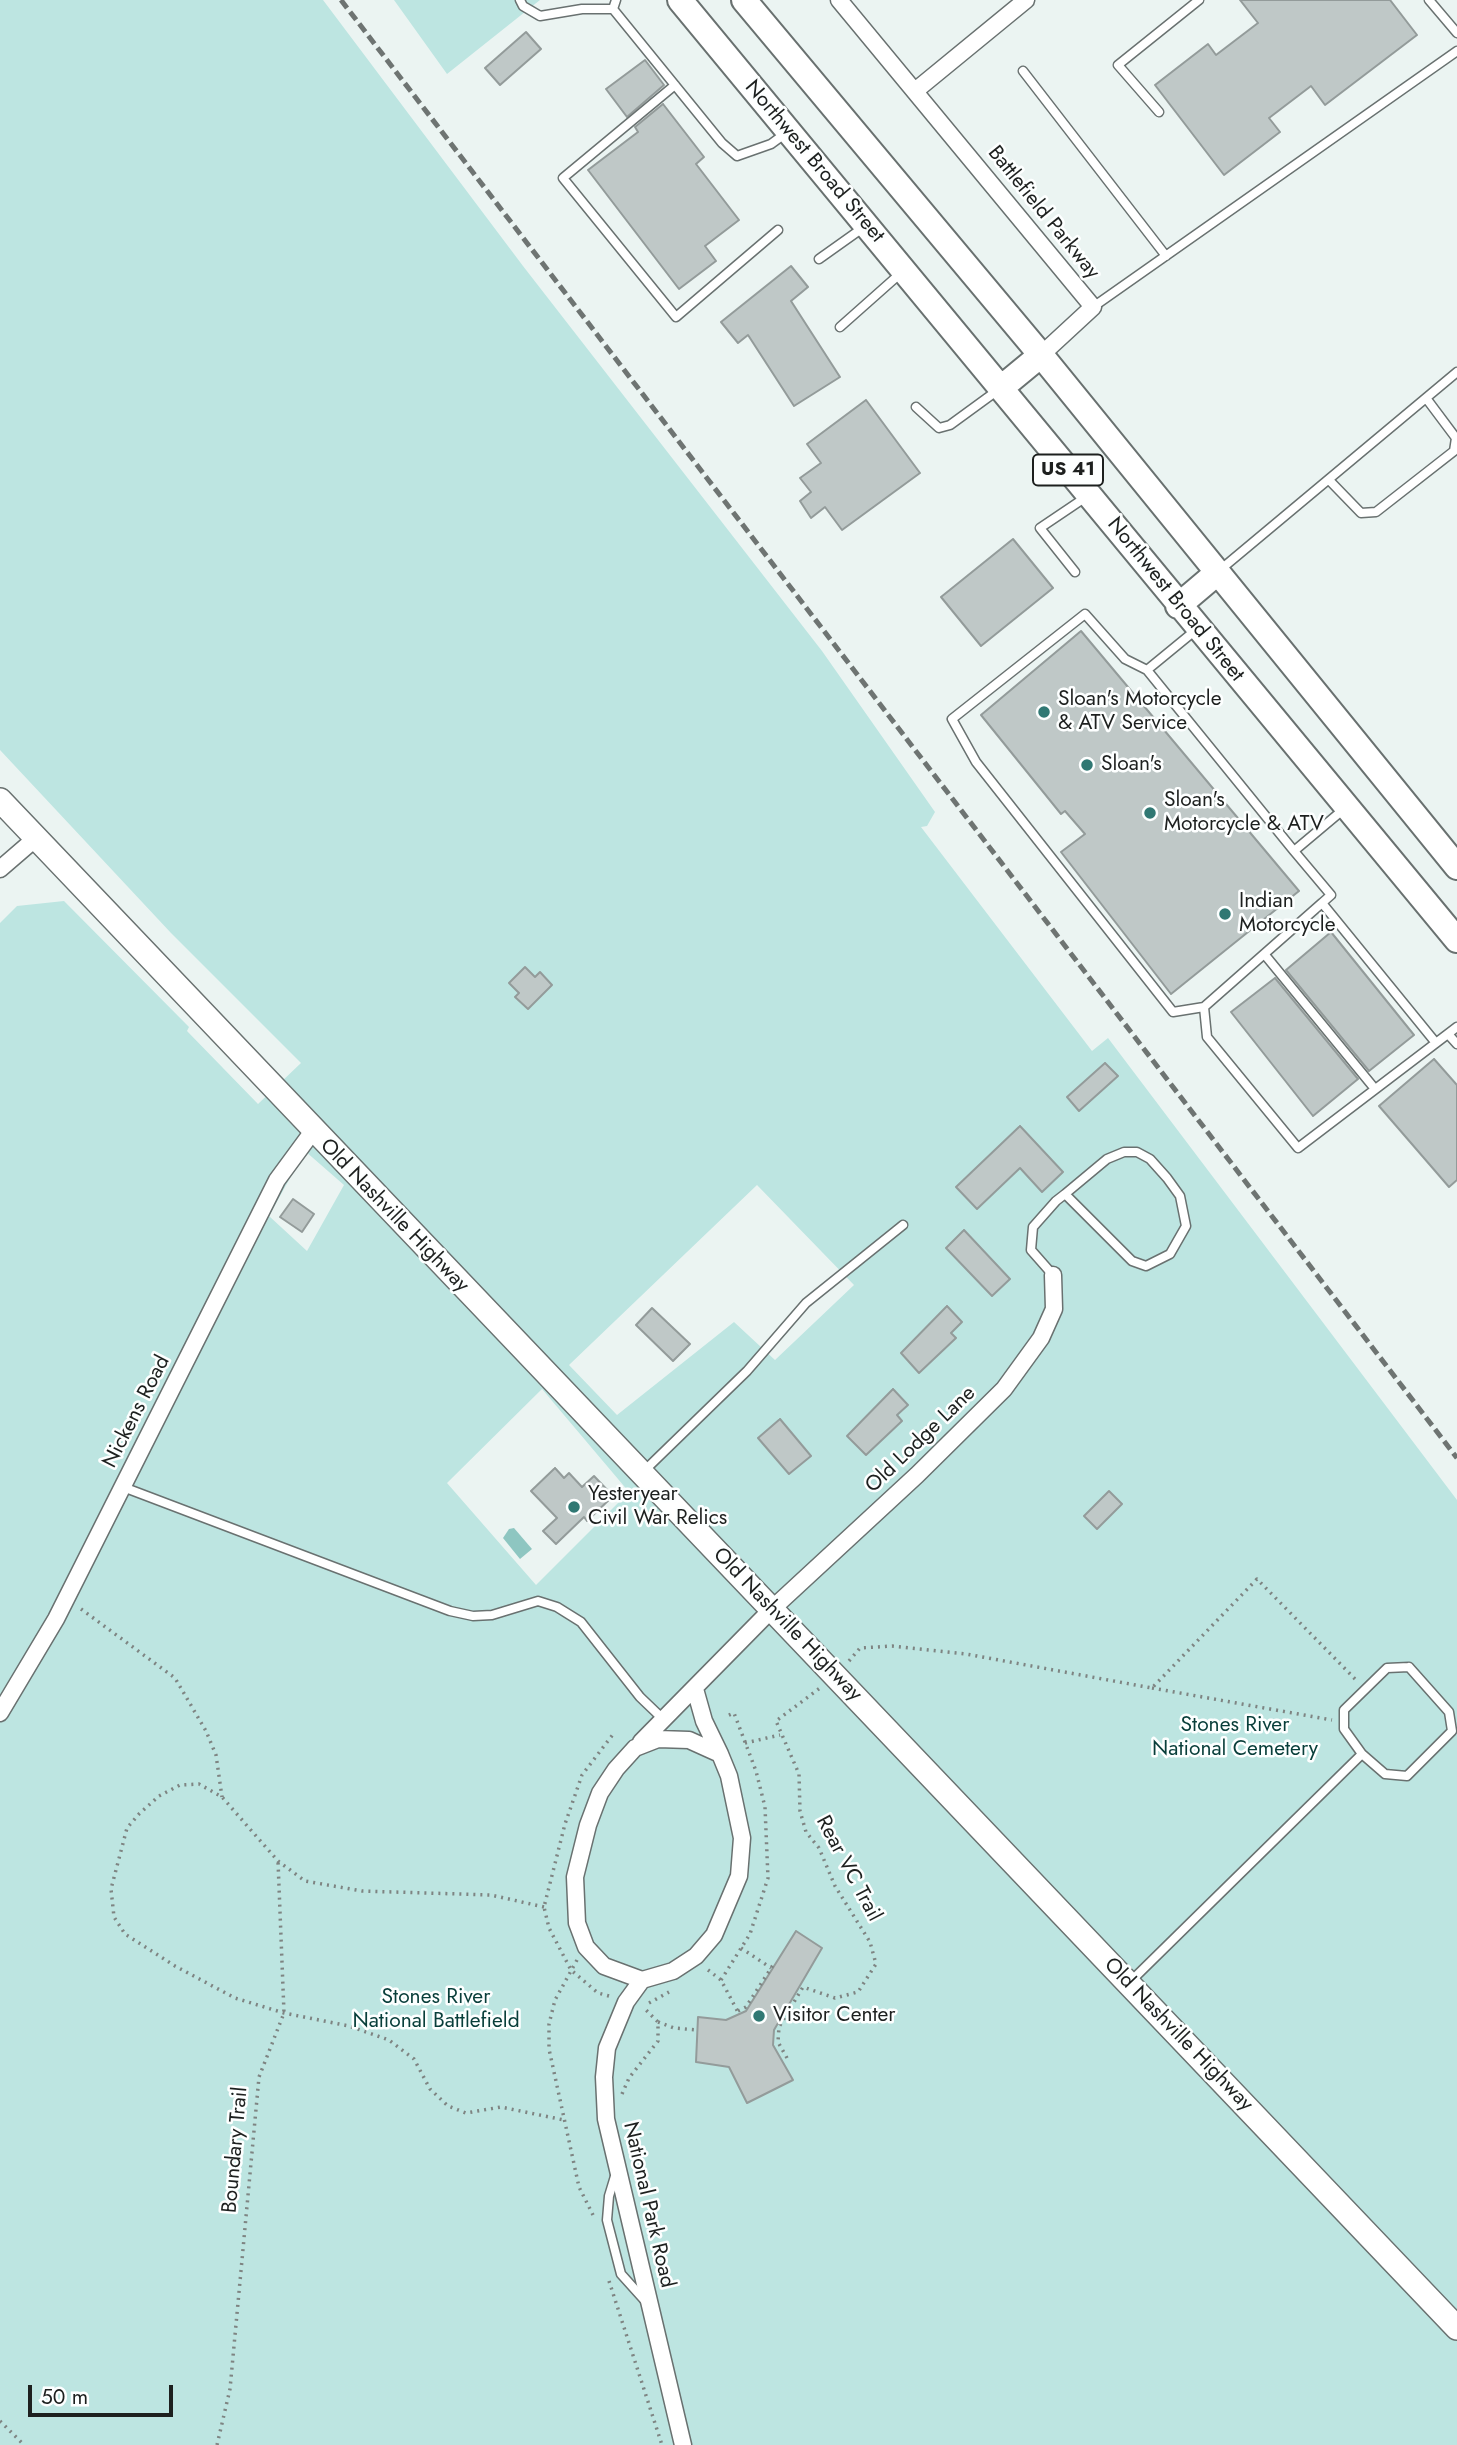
<!DOCTYPE html>
<style>
body{margin:0}
#map{position:relative;width:1457px;height:2445px;overflow:hidden;background:#ebf4f2;font-family:Jost,sans-serif}
canvas{display:block}
.scale{position:absolute;left:28px;top:2385px;width:145px;height:32px;box-sizing:border-box;border:4px solid #1d201f;border-top:0;padding-left:9px;font-size:21px;line-height:24px;white-space:nowrap;color:#1d201f;-webkit-text-stroke:5px #fdffff;paint-order:stroke}
</style>
<div id="map">
<canvas width="1457" height="2445"></canvas>
<div class="scale">50 m</div>
</div>
<script>
const ctx = document.querySelector('canvas').getContext('2d');
ctx.lineJoin = 'round';
function paint(path, color) {
  ctx.fillStyle = color;
  ctx.fill(path, 'evenodd');
}
function poly(rows) {
  const path = new Path2D();
  for (const r of rows) {
    path.moveTo(r[0], r[1]);
    for (let i = 2; i < r.length; i += 2) path.lineTo(r[i], r[i + 1]);
  }
  return path;
}
function stroke(path, color, width, dash) {
  ctx.strokeStyle = color;
  ctx.lineWidth = width;
  ctx.lineCap = dash ? 'butt' : 'round';
  ctx.setLineDash(dash || []);
  ctx.stroke(path);
}
function drawText(font, color, halo, rows, align = 'center') {
  ctx.font = font + ' Jost,sans-serif';
  ctx.lineWidth = 5;
  ctx.setLineDash([]);
  ctx.textBaseline = 'middle';
  ctx.strokeStyle = halo;
  ctx.fillStyle = color;
  for (const [text, x, y, turn = 0] of rows) {
    ctx.save();
    ctx.translate(x, y);
    ctx.rotate((+turn || 0) * Math.PI / 180);
    ctx.textAlign = isNaN(turn) ? turn : align;
    if (halo) ctx.strokeText(text, 0, 0);
    ctx.fillText(text, 0, 0);
    ctx.restore();
  }
}
const green = poly([
 [0,0,323,0,523,266,822,651,935,812,927,826,921,827,1092,1051,1108,1038,1457,1500,1457,2445,0,2445,0,923,17,906,64,901,189,1027,187,1031,258,1104,301,1063,171,933,0,750],
 [305,1151,344,1185,307,1251,269,1216],
 [757,1185,854,1285,775,1360,734,1322,617,1415,569,1365],
 [542,1389,629,1492,536,1585,447,1483],
 [394,0,540,0,447,74]
]);
const water = poly([
 [514,1528,532,1549,520,1559,503,1538,509,1529]
]);
const building = poly([
 [1240,0,1390,0,1417,35,1325,105,1311,86,1269,118,1280,132,1224,175,1155,85,1208,44,1216,55,1258,23,1240,0],
 [526,32,541,49,500,85,485,68,526,32],
 [645,60,664,85,627,117,606,89,645,60],
 [663,104,704,157,696,164,739,220,705,246,716,261,679,289,588,170,638,132,635,127,663,104],
 [791,266,808,287,791,301,840,377,794,406,748,335,738,343,721,322,791,266],
 [866,400,920,473,842,530,825,507,811,518,800,501,811,492,800,478,821,463,807,444,866,400],
 [1013,539,1053,588,981,646,941,597,1013,539],
 [1081,631,1299,891,1171,994,1061,852,1085,834,1065,811,1061,814,981,715,1081,631],
 [1331,932,1414,1035,1369,1071,1286,970,1331,932],
 [525,967,535,977,540,972,552,985,528,1009,515,997,519,993,509,983,525,967],
 [1275,978,1358,1079,1313,1116,1231,1012,1275,978],
 [1434,1059,1457,1085,1457,1180,1449,1187,1379,1106,1434,1059],
 [1105,1063,1118,1076,1079,1111,1067,1097,1105,1063],
 [1020,1126,1063,1172,1042,1192,1020,1168,977,1209,956,1187,1020,1126],
 [293,1199,314,1214,302,1232,280,1217,293,1199],
 [964,1230,1010,1279,992,1296,946,1248,964,1230],
 [947,1306,962,1322,951,1333,956,1338,919,1373,901,1353,947,1306],
 [652,1308,690,1344,673,1361,636,1325,652,1308],
 [893,1389,908,1405,897,1415,902,1421,866,1455,847,1436,893,1389],
 [780,1419,811,1456,789,1474,758,1438,780,1419],
 [555,1468,564,1478,569,1473,582,1487,594,1476,613,1496,587,1521,584,1517,556,1544,543,1531,557,1518,531,1491,555,1468],
 [1109,1491,1122,1504,1097,1529,1084,1516,1109,1491],
 [796,1931,822,1948,774,2030,773,2045,793,2080,747,2103,729,2067,696,2062,698,2017,726,2020,746,2011,796,1931]
]);
const path = poly([
 [81,1609,175,1678,206,1731,216,1755,222,1797],
 [849,1661,860,1648,892,1646,966,1654,1152,1688,1257,1579,1355,1679],
 [1152,1688,1332,1720],
 [745,1743,780,1735],
 [544,1907,491,1895,362,1891,305,1881,278,1861,222,1797,199,1784,180,1785,159,1796,139,1814,127,1828,111,1889,114,1917,125,1934,175,1966,235,1998,284,2013,349,2026,389,2040,414,2059,430,2089,448,2106,466,2113,501,2107,564,2120],
 [741,1948,771,1968],
 [577,1960,555,2000,549,2024,549,2049,579,2187,593,2215],
 [708,1970,721,1980,739,2014],
 [721,1980,750,1934,768,1878,765,1807,756,1771,734,1713,727,1716],
 [609,1996,598,1993,571,1970,549,1928,544,1907,565,1824,582,1775,614,1733],
 [649,2003,669,1992],
 [738,2011,746,2007,775,1962],
 [658,2022,674,2028,697,2030],
 [787,2058,778,2042,779,2027,803,1987,835,1998,858,1992,876,1964,870,1942,835,1886,819,1848,806,1832,800,1811,799,1774,776,1721,820,1688],
 [622,2094,629,2078,658,2041,658,2022,643,2007],
 [609,2281,662,2445],
 [0,2421,24,2445],
 [217,2445,230,2389,259,2077,284,2013,278,1861]
]);
const service = poly([
 [520,0,523,6,540,16,582,9,613,9],
 [616,0,613,9,722,143,737,156,771,144,786,133],
 [1429,0,1457,33],
 [1023,71,1166,256],
 [675,85,563,178,676,317,778,230],
 [1159,112,1118,65,1199,0],
 [819,259,864,227],
 [1093,307,1457,51],
 [840,327,902,272],
 [916,407,939,428,950,425,998,390],
 [1329,480,1361,513,1376,512,1454,451,1456,438,1426,398],
 [1220,570,1457,372],
 [1075,572,1040,528,1086,497],
 [1197,629,1147,670,1294,851],
 [1147,670,1125,659,1085,614,952,719,976,762,1173,1012,1204,1007],
 [1344,809,1294,851,1331,895,1322,903,1436,1043],
 [1322,903,1204,1007,1207,1037,1298,1148,1457,1027],
 [1265,955,1375,1089],
 [1448,1034,1457,1044],
 [1053,1275,1031,1250,1033,1227,1056,1201,1065,1194,1107,1159,1124,1152,1137,1152,1150,1159,1167,1178,1180,1196,1186,1226,1170,1254,1146,1266,1132,1261,1065,1194],
 [644,1471,747,1371,806,1303,903,1225],
 [123,1487,450,1611,473,1616,492,1615,538,1601,557,1607,581,1622,640,1697,664,1720],
 [1409,1667,1449,1712,1452,1731,1407,1776,1385,1774,1362,1754,1344,1729,1344,1710,1387,1668,1409,1667],
 [1131,1981,1362,1754],
 [616,2173,609,2196,607,2220,621,2274,648,2304]
]);
const minor = poly([
 [839,0,1093,307,1041,355],
 [915,91,1026,0],
 [0,869,36,838],
 [695,1689,704,1721,720,1754],
 [0,1713,56,1619,277,1180,313,1131],
 [641,1742,772,1609,917,1475,1004,1389,1041,1338,1054,1309,1053,1275],
 [642,1980,604,1966,586,1947,577,1923,575,1877,588,1825,600,1793,616,1769,635,1748,658,1739,689,1740,720,1754,729,1776,742,1838,739,1876,714,1935,696,1956,673,1971,642,1980,626,2002,607,2048,604,2077,606,2119,683,2445]
]);
const secondary = poly([
 [0,800,1457,2328]
]);
const primary = poly([
 [680,0,1457,940],
 [744,0,1041,355,1457,867],
 [1001,388,1041,355],
 [1178,606,1217,573]
]);
const rail = poly([
 [341,0,1457,1458]
]);
const markers = [
 [1044,712,7,"#307873"],
 [1087,765,7,"#307873"],
 [1150,813,7,"#307873"],
 [1225,914,7,"#307873"],
 [574,1507,7,"#307873"],
 [759,2016,7,"#307873"]
];
const shields = [
 [1068,470,70]
];
const shieldNames = [
 ["US 41",1068,470]
];
const streetNames = [
 ["Northwest Broad Street",814,162,50],
 ["Battlefield Parkway",1043,213,51],
 ["Northwest Broad Street",1175,600,51],
 ["Old Nashville Highway",394,1216,46],
 ["Nickens Road",137,1412,-63],
 ["Old Lodge Lane",921,1440,-44],
 ["Old Nashville Highway",787,1625,46],
 ["Rear VC Trail",848,1869,62],
 ["Old Nashville Highway",1178,2035,46],
 ["Boundary Trail",236,2150,-85],
 ["National Park Road",648,2205,77]
];
const poiNames = [
 ["Sloan's Motorcycle",1058,700],
 ["& ATV Service",1058,724],
 ["Sloan's",1101,765],
 ["Sloan's",1164,801],
 ["Motorcycle & ATV",1164,825],
 ["Indian",1239,902],
 ["Motorcycle",1239,926],
 ["Yesteryear",588,1495],
 ["Civil War Relics",588,1519],
 ["Visitor Center",773,2016]
];
const parkNames = [
 ["Stones River",1235,1726],
 ["National Cemetery",1235,1750],
 ["Stones River",436,1998],
 ["National Battlefield",436,2022]
];
paint(green, '#bde5e1');
paint(water, '#8ec6c1');
paint(building, '#bfc8c7');
stroke(building, '#939b9a', 2);
stroke(service, '#697170', 11);
stroke(minor, '#697170', 19);
stroke(secondary, '#697170', 26);
stroke(primary, '#697170', 28);
stroke(path, '#7e8482', 3.5, [2, 5]);
stroke(service, '#fff', 8);
stroke(minor, '#fff', 16);
stroke(secondary, '#fff', 23);
stroke(primary, '#fff', 24);
stroke(rail, '#6e7472', 5, [10, 5]);
for (const [x, y, r, color] of markers) {
  const dot = new Path2D();
  dot.arc(x, y, r, 0, 2 * Math.PI);
  ctx.fillStyle = color;
  ctx.fill(dot);
  stroke(dot, '#fdffff', 2.5);
}
for (const [x, y, w] of shields) {
  const box = new Path2D();
  box.roundRect(x - w / 2, y - 15.5, w, 31, 5);
  ctx.fillStyle = '#fdffff';
  ctx.fill(box);
  stroke(box, '#1d201f', 2);
}
drawText('bold 19px', '#1d201f', null, shieldNames);
drawText('21px', '#1d201f', '#fdffff', streetNames);
drawText('21px', '#1d201f', '#fdffff', poiNames, 'left');
drawText('21px', '#083e3a', '#fdffff', parkNames);
</script>
